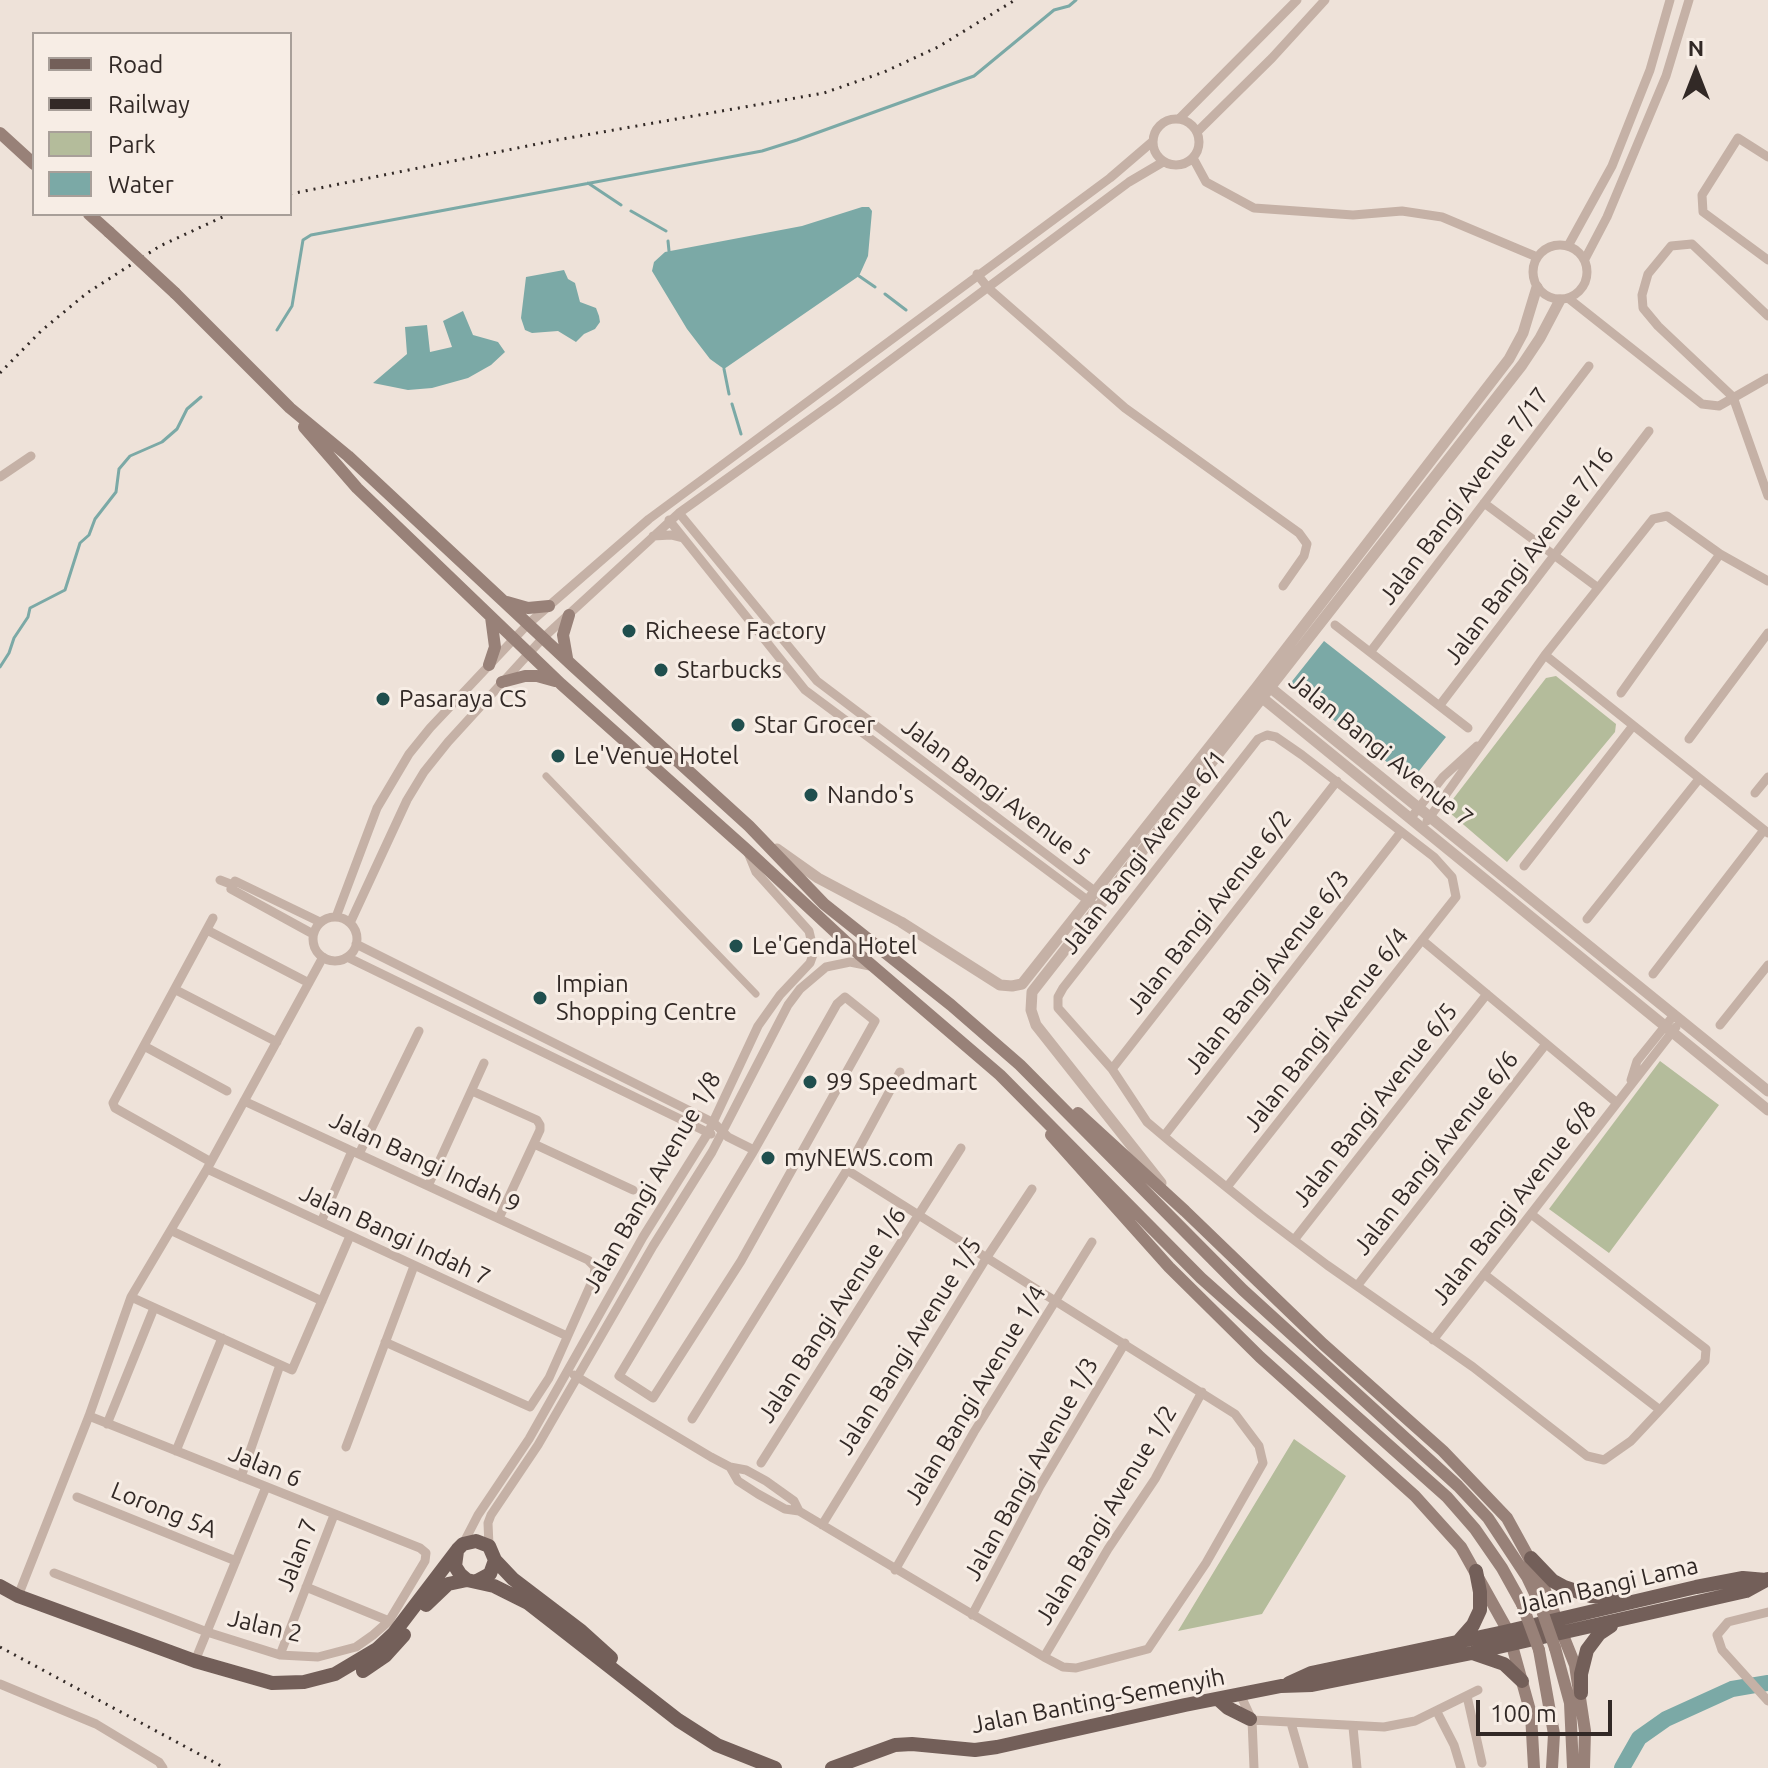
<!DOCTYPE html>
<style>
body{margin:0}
#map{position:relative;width:1768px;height:1768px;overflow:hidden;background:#eee2d9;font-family:Ubuntu,sans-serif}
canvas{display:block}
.legend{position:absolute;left:32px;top:32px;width:260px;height:184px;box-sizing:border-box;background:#f7ede5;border:2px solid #a89f99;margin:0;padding:10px 14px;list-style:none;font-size:24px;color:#322926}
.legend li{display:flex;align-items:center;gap:16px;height:40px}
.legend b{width:40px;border:2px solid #a89f99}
.north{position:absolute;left:1656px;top:32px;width:80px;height:80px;-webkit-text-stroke:6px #f7ede5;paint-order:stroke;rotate:0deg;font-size:22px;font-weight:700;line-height:32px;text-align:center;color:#322926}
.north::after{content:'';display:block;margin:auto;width:28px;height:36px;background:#322926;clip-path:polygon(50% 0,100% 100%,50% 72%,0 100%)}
.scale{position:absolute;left:1476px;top:1700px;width:136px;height:36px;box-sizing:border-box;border:4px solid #322926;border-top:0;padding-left:10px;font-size:24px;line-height:28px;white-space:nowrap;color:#322926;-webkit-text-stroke:6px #f7ede5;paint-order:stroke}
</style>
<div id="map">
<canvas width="1768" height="1768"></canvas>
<ul class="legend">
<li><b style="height:10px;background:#735f59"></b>Road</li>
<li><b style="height:10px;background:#322926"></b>Railway</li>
<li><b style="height:22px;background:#b4bc9b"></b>Park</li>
<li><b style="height:22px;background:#7ba9a6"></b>Water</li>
</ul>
<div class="north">N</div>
<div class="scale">100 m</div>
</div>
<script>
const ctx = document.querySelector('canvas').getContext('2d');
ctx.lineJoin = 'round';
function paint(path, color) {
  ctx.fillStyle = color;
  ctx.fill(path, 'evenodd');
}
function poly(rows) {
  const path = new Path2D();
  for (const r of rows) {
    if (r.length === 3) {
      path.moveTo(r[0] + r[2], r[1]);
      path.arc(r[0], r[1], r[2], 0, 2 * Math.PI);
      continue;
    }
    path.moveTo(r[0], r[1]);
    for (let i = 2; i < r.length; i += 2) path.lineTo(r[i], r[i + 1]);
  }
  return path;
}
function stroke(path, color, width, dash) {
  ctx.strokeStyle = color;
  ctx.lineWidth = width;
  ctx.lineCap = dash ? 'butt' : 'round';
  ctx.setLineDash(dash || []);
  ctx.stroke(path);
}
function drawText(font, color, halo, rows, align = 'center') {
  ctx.font = font + ' Ubuntu,sans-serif';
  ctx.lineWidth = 6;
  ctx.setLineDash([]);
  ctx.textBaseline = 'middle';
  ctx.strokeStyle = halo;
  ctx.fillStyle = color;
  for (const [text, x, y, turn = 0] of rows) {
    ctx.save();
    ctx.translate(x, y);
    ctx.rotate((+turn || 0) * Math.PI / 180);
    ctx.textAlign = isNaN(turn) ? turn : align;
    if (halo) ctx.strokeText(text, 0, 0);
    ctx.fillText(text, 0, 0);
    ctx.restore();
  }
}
const green = poly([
 [1556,676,1616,724,1615,732,1507,862,1450,813,1450,803,1546,678],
 [1660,1061,1719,1105,1609,1253,1549,1209],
 [1294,1439,1346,1476,1262,1614,1178,1631]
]);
const water = poly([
 [862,207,869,207,872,211,868,256,859,276,724,369,710,359,687,329,652,271,654,262,665,252,802,226],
 [564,270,568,279,575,283,580,302,596,308,599,316,600,322,595,329,584,334,576,342,558,331,532,333,525,330,521,318,526,277],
 [463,311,473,335,498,342,505,352,491,365,468,378,432,388,408,390,373,383,407,354,405,327,427,325,430,352,452,347,443,321],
 [1324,641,1446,737,1411,781,1289,685]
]);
const stream = poly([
 [588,183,621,205],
 [631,211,666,231],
 [668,241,669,251],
 [859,276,875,287],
 [885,294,906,310],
 [277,330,292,306,303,240,311,235,762,151,797,140,974,76,1054,10,1069,6,1076,0],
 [724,369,729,394],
 [732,404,741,434],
 [0,667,9,653,14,638,28,617,30,608,65,590,80,543,89,535,95,519,116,492,119,469,130,456,162,442,177,429,187,409,201,397]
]);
const river = poly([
 [1622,1768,1639,1738,1666,1719,1732,1689,1768,1683]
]);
const pedestrian = poly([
 [546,776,756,994]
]);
const minor = poly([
 [1176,142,23],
 [1179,119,1297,0],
 [1197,132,1272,58,1325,0],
 [1768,157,1738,138,1702,195,1703,212,1768,260],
 [1193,158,1206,182,1254,208,1353,215,1402,211,1442,217,1537,257],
 [1560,272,27],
 [1568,246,1612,166,1650,70,1670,0],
 [1585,259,1607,217,1666,76,1689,0],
 [977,274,988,288,1125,408,1299,533,1307,544,1304,556,1283,586],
 [1568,298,1702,404,1719,406,1768,378],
 [1768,316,1692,244,1671,246,1648,274,1642,295,1643,308,1658,326,1733,397,1768,496],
 [0,477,31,456],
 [1484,503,1597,587],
 [679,513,817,681,1100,895],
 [669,520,805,690,1098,908],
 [653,536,671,535,683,538],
 [1335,625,1468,728],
 [1371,651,1589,366],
 [1545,655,1768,833],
 [1621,693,1720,554],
 [1440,705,1649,431],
 [1689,739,1768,633],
 [1755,793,1768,777],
 [1410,819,1443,777,1477,746],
 [1427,821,1545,655,1653,519,1667,516,1720,554,1768,581],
 [1524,866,1632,727],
 [220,880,233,885],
 [336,917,377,808,409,754,430,728,528,624,649,519,1110,178,1152,142],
 [335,939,22],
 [1587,919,1699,779],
 [350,923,407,800,424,772,448,742,543,638,679,513,837,400,1129,182,1163,162],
 [207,930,309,983],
 [313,934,231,889,235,881,320,922],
 [1422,940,1617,1103],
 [356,944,714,1123,728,1137,754,1150],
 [347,957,711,1134],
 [1653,974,1764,830],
 [176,990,277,1042],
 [845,997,875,1021,741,1261,653,1398,619,1376,752,1154,837,1004,845,997],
 [1720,1025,1768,965],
 [144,1046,227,1091],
 [1112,1069,1337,781],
 [1631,1080,1637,1061,1674,1015],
 [472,1091,537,1120,540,1125,540,1130,499,1218],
 [244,1101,588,1260,595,1267,594,1277,549,1378,530,1407,385,1342],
 [1164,1136,1401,832],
 [534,1144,633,1190],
 [359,1154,419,1031],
 [211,1162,115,1108,113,1103,213,918],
 [207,1169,567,1336],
 [428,1186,484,1063],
 [1227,1187,1456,897,1452,877,1434,857,1302,755,1276,737,1267,735,1258,739,1063,988,1058,997,1058,1008,1112,1069,1147,1122,1173,1144,1261,1215,1327,1265,1473,1367,1587,1456,1604,1460,1631,1441,1660,1410,1705,1361,1706,1349,1531,1214],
 [321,1222,352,1151],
 [172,1231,322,1301],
 [1294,1240,1487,994],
 [1484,1274,1660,1410],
 [1357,1286,1546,1044],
 [131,1297,292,1370,350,1236],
 [1433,1340,1676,1027],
 [574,1375,711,1457,730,1467,746,1470,766,1481,794,1501,799,1511],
 [692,1419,847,1170,900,1072],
 [107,1424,154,1308],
 [346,1447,414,1266],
 [176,1451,222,1338],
 [761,1463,961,1148],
 [730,1467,738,1481,758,1494,785,1509,799,1511,1044,1657,1063,1667,1076,1668,1148,1649,1206,1563,1263,1463,1259,1446,1235,1414,847,1170],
 [241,1477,280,1365],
 [77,1497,236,1561],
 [822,1525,987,1257,1032,1189],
 [463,1544,478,1515,529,1439,643,1237,708,1133,758,1026,780,995,810,963,814,952,809,931,756,872,747,850],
 [489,1546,488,1523,491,1515,538,1445,653,1246,712,1152,788,1005,800,989,826,967,850,962,870,966],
 [895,1570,974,1432,1092,1242],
 [54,1573,207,1632,280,1655,318,1657,356,1647,373,1635,389,1621,425,1561,426,1553,420,1548,89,1416],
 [306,1587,389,1621],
 [18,1596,89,1416,131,1297,207,1169,323,957],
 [1768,1612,1728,1622,1717,1635,1722,1650,1768,1701],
 [972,1615,1040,1486,1125,1343],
 [280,1655,334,1515],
 [1044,1657,1108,1549,1155,1479,1202,1392],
 [195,1661,266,1487],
 [0,1684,96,1724,159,1762,163,1768],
 [1240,1694,1252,1720,1254,1768],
 [1467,1696,1482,1763],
 [1437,1712,1454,1745,1461,1768],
 [1252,1720,1384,1727,1415,1721,1478,1690],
 [1291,1723,1304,1768],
 [1353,1727,1357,1768]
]);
const tertiary = poly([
 [1267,688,1272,689,1768,1091],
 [1260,696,1768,1110],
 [777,849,818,878,901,922,1000,985,1012,986,1022,984,1256,688,1509,359,1523,333,1537,287],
 [1161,1183,1036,1025,1031,1010,1032,992,1522,365,1540,338,1560,300]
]);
const secondary = poly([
 [0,133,34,164],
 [89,214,109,232],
 [175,293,290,408,348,456,573,666,749,826,824,904,951,1005,1020,1065,1243,1290,1458,1486,1488,1518,1527,1577,1539,1602],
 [304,427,357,488,561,684,747,850,860,955,1000,1075,1201,1278,1447,1497,1475,1529,1502,1568,1522,1604],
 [507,602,528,608,549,606],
 [567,658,563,635,569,615],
 [489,665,495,647,491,617],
 [502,682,525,676,537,676,555,681],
 [1078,1113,1185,1211,1323,1344,1443,1451,1507,1518,1540,1578,1575,1665,1585,1731,1584,1768],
 [1051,1135,1169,1267,1260,1357,1415,1496,1461,1547,1508,1631,1531,1714,1534,1768],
 [1555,1648,1570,1703,1573,1768],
 [1539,1650,1554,1734,1552,1768]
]);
const primary = poly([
 [457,1551,455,1566,460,1574,467,1580,494,1586,528,1603,678,1720,717,1745,775,1768],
 [1531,1558,1553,1581,1564,1587,1591,1596,1625,1598],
 [495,1560,513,1579,580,1630,611,1658],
 [0,1586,18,1596,195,1661,272,1683,304,1682,335,1674,377,1649,394,1633,458,1549,463,1544,476,1541,489,1546,495,1560,490,1574,477,1581],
 [426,1605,448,1584,467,1580],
 [1458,1642,1473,1625,1480,1610,1480,1592,1476,1571],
 [1475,1654,1504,1664,1522,1681],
 [363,1671,385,1656,404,1635],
 [1289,1683,1311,1673,1504,1632,1696,1587,1743,1578,1766,1580],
 [1581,1693,1581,1674,1587,1650,1599,1634,1611,1626],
 [1218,1699,1228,1708,1250,1719],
 [832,1768,895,1745,912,1744,975,1750,997,1747,1185,1705,1281,1686,1312,1685,1472,1653,1746,1591,1768,1579]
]);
const rail = poly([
 [290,194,557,140,824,93,884,72,938,47,1015,0],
 [0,373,41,331,87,293,160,246,229,214],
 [0,1647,225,1768]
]);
const secondaryBridge = poly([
 [109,232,175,293],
 [1539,1602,1555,1648],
 [1522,1604,1539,1650]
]);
const markers = [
 [629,631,8,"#204f4e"],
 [661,670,8,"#204f4e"],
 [383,699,8,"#204f4e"],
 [738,725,8,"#204f4e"],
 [558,756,8,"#204f4e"],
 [811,795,8,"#204f4e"],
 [736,946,8,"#204f4e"],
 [540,998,8,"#204f4e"],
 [810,1082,8,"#204f4e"],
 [768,1158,8,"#204f4e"]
];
const streetNames = [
 ["Jalan Bangi Avenue 7/17",1464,496,-53],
 ["Jalan Bangi Avenue 7/16",1529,556,-53],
 ["Jalan Bangi Avenue 7",1381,750,39],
 ["Jalan Bangi Avenue 5",996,792,37],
 ["Jalan Bangi Avenue 6/1",1144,852,-52],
 ["Jalan Bangi Avenue 6/2",1209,912,-52],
 ["Jalan Bangi Avenue 6/3",1267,972,-52],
 ["Jalan Bangi Avenue 6/4",1326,1030,-52],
 ["Jalan Bangi Avenue 6/5",1375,1105,-52],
 ["Jalan Bangi Avenue 6/6",1436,1153,-52],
 ["Jalan Bangi Indah 9",425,1162,25],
 ["Jalan Bangi Avenue 1/8",652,1182,-60],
 ["Jalan Bangi Avenue 6/8",1514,1203,-52],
 ["Jalan Bangi Indah 7",395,1235,25],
 ["Jalan Bangi Avenue 1/6",832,1315,-57],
 ["Jalan Bangi Avenue 1/5",909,1346,-58],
 ["Jalan Bangi Avenue 1/4",975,1395,-59],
 ["Jalan 6",265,1466,22],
 ["Jalan Bangi Avenue 1/3",1031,1469,-61],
 ["Lorong 5A",164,1510,22],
 ["Jalan Bangi Avenue 1/2",1106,1515,-59],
 ["Jalan 7",297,1555,-69],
 ["Jalan Bangi Lama",1607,1586,-13],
 ["Jalan 2",265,1626,13],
 ["Jalan Banting-Semenyih",1098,1701,-11]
];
const poiNames = [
 ["Richeese Factory",645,631],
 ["Starbucks",677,670],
 ["Pasaraya CS",399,699],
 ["Star Grocer",754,725],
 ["Le'Venue Hotel",574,756],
 ["Nando's",827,795],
 ["Le'Genda Hotel",752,946],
 ["Impian",556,984],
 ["Shopping Centre",556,1012],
 ["99 Speedmart",826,1082],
 ["myNEWS.com",784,1158]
];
paint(green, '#b4bc9b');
paint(water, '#7ba9a6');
stroke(stream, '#7ba9a6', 3);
stroke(river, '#7ba9a6', 16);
stroke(pedestrian, '#c5b1a6', 7);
stroke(minor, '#c5b1a6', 9);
stroke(tertiary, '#c5b1a6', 11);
stroke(secondary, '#988178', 12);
stroke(primary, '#735f59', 14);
stroke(rail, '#322926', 3, [2, 6]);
stroke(secondaryBridge, '#988178', 12);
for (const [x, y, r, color] of markers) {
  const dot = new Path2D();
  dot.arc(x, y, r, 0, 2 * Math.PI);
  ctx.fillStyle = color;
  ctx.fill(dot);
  stroke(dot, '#f7ede5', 3);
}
drawText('24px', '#322926', '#f7ede5', streetNames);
drawText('24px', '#322926', '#f7ede5', poiNames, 'left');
</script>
